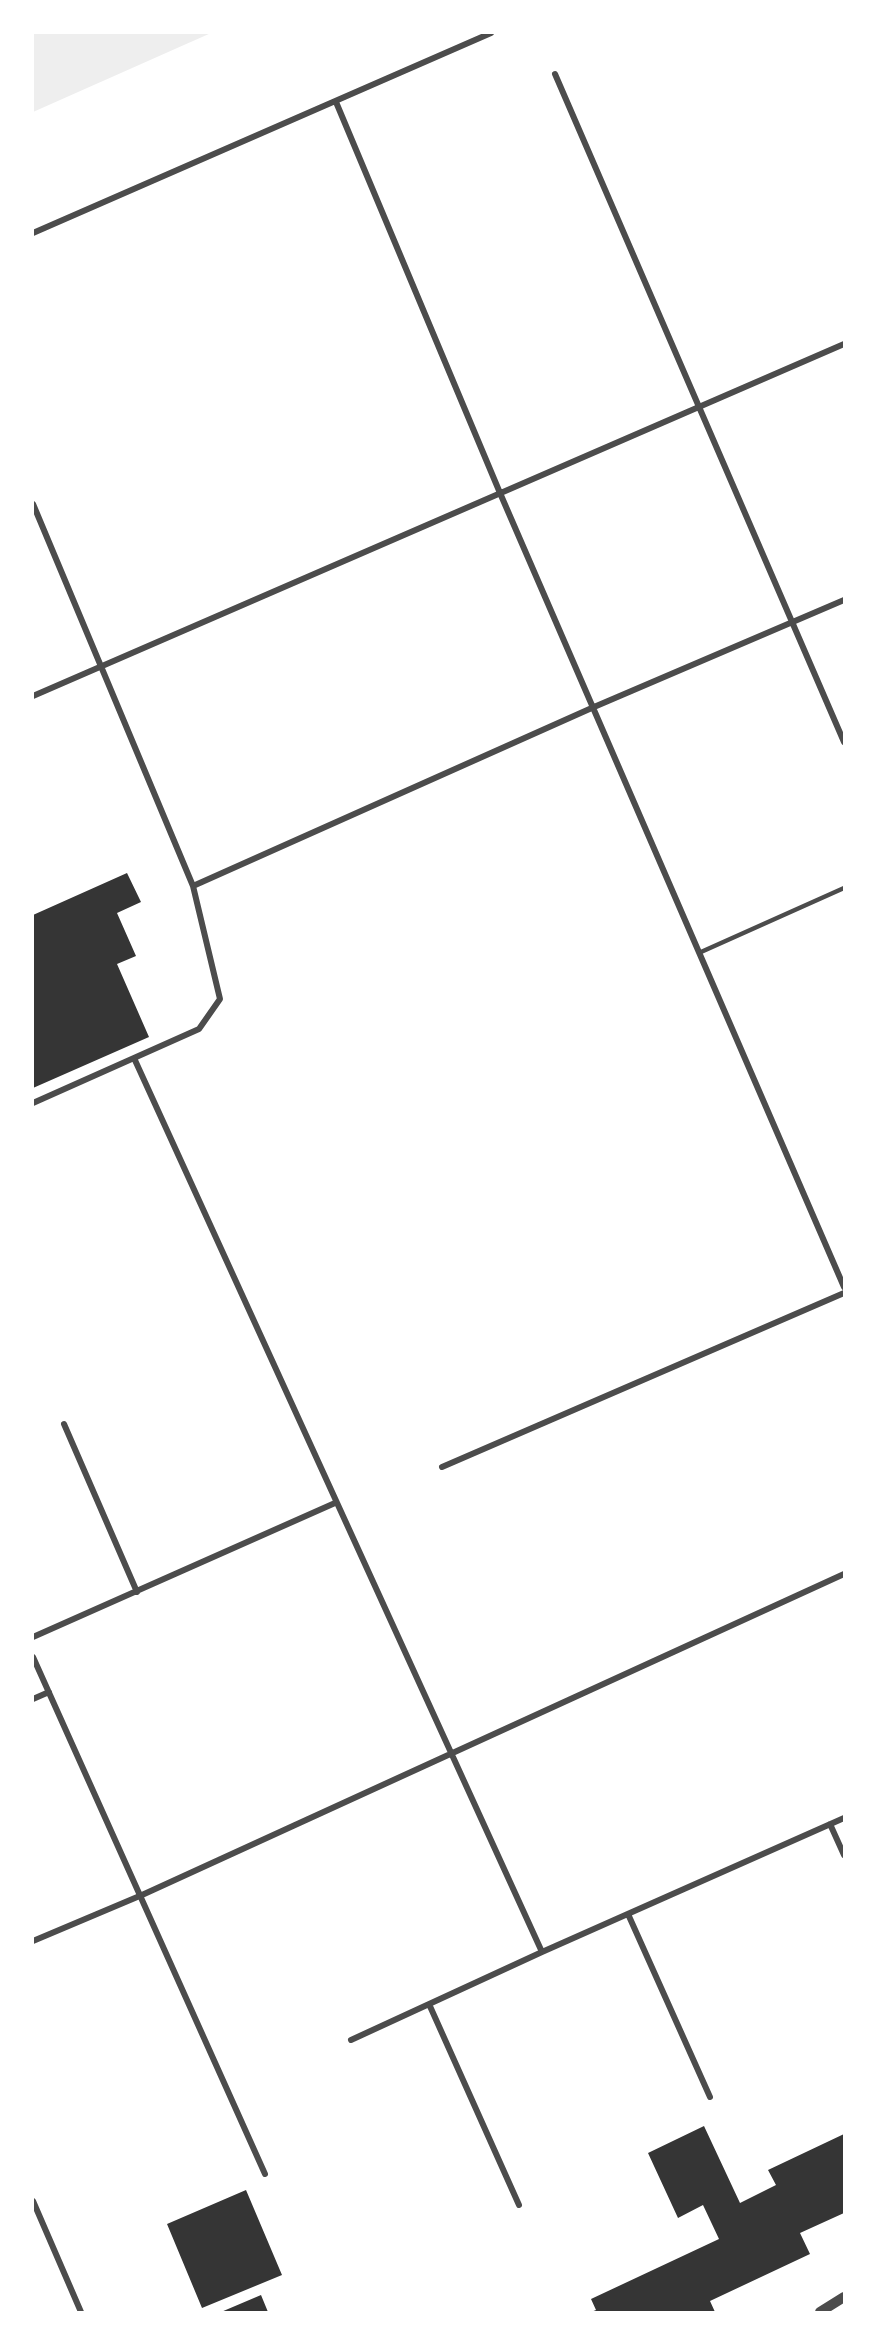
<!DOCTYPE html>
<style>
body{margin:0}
#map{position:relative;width:877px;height:2345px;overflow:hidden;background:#fff;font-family:Lato,sans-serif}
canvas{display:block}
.frame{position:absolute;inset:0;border:34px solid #fff;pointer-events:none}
</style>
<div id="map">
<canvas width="877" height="2345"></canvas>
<div class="frame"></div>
</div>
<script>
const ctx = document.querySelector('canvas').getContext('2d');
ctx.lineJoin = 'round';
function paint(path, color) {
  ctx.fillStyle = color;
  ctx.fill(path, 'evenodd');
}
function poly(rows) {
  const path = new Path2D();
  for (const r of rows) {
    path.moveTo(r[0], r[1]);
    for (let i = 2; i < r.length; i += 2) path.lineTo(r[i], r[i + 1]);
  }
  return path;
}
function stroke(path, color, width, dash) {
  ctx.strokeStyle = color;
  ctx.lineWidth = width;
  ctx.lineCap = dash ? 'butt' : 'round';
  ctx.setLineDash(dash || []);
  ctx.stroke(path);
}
const green = poly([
 [33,33,211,33,33,112]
]);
const building = poly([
 [127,873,141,902,117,913,136,956,117,964,149,1037,33,1088,33,915],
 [704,2126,740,2203,776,2185,768,2170,844,2134,844,2213,800,2233,810,2254,710,2301,715,2312,591,2312,596,2310,591,2299,719,2239,703,2205,678,2218,648,2153],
 [246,2190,282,2275,202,2308,167,2224],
 [261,2295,268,2312,221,2312]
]);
const service = poly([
 [701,952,844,888]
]);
const minor = poly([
 [555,74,844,742],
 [336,102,500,493,844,1287],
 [33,233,491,33],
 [33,504,193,886,220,999,199,1029,33,1103],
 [33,696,844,344],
 [193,886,594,707,844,600],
 [134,1058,542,1952,844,1818],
 [64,1424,137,1592],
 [442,1467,844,1293],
 [33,1637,335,1503],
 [33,1657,265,2174],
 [33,1699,49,1692],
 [830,1824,844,1855],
 [628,1914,710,2097],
 [33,1941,142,1895,844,1574],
 [429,2004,519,2205],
 [351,2040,542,1952],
 [33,2201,81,2312]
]);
const tertiary = poly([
 [820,2312,844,2297]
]);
paint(green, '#eee');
paint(building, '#353535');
stroke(service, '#4c4c4c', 4.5);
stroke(minor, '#4c4c4c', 6);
stroke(tertiary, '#4c4c4c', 10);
</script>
